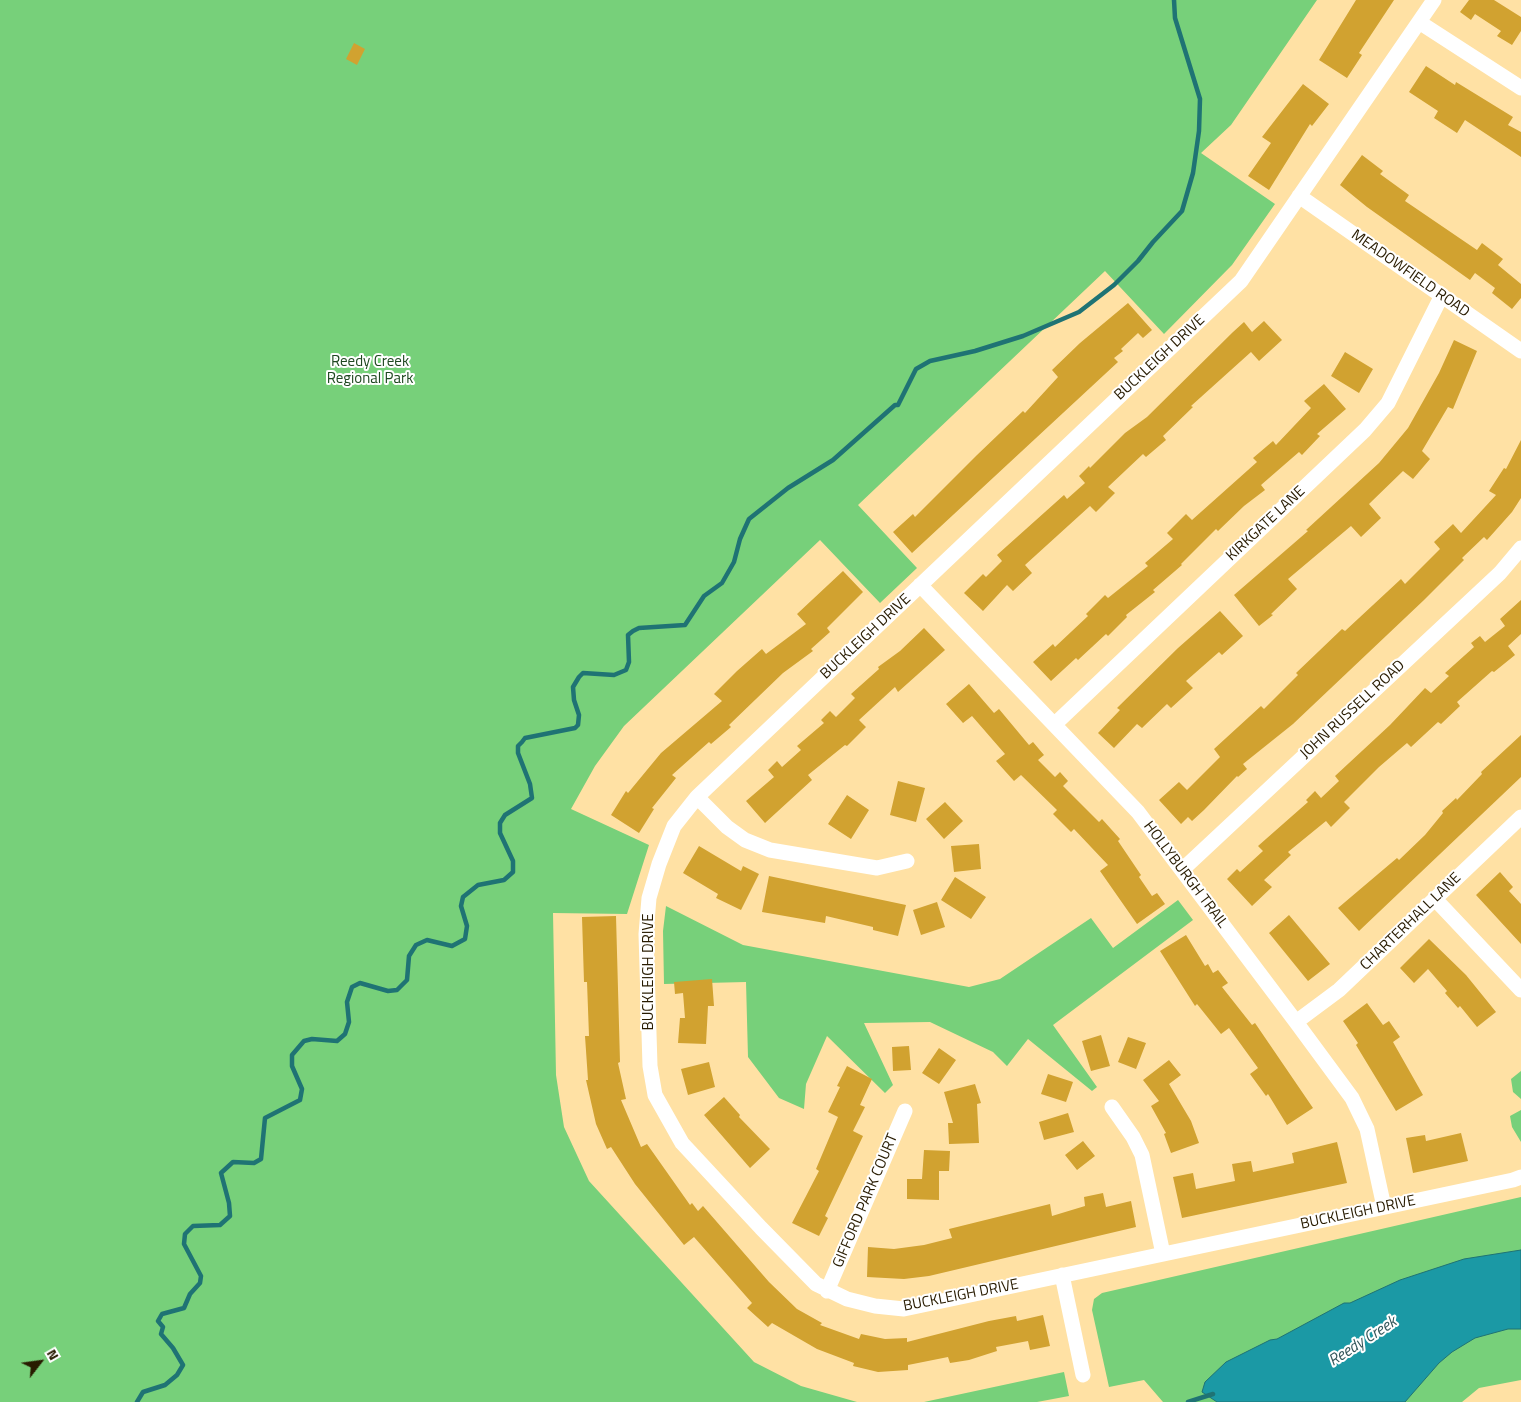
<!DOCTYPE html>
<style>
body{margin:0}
#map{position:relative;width:1521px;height:1402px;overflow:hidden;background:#ffe1a4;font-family:"Titillium Web",sans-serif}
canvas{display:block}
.north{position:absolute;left:15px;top:1337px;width:50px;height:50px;-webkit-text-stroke:4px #fff;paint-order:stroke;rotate:60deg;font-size:14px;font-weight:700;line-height:20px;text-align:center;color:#281b00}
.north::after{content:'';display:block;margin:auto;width:18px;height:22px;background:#281b00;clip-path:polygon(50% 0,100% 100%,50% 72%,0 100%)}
</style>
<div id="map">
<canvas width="1521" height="1402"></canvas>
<div class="north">N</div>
</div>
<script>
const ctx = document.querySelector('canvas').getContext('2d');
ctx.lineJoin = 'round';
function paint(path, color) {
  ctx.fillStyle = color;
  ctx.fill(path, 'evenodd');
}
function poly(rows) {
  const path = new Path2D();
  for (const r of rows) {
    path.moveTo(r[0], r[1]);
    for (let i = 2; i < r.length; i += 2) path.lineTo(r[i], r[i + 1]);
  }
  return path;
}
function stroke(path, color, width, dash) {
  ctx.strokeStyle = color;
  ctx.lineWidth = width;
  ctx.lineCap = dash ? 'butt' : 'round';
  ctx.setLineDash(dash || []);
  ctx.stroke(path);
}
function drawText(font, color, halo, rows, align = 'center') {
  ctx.font = font + ' "Titillium Web",sans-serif';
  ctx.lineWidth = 4;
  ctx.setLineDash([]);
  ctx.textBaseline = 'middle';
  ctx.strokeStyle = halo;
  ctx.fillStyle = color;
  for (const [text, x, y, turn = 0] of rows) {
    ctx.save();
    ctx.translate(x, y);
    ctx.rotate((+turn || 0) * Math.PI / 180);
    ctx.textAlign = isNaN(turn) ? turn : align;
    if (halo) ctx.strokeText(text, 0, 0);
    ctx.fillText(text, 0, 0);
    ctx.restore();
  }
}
const green = poly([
 [0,0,1317,0,1231,125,1201,153,1275,204,1232,265,1164,334,1105,271,858,505,917,568,880,603,820,540,624,726,595,766,571,809,649,845,627,914,553,913,556,1075,564,1127,589,1181,754,1362,801,1386,857,1402,0,1402],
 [1178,900,1193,920,1053,1025,1097,1087,1092,1091,1028,1039,1007,1066,993,1052,930,1022,864,1023,893,1085,885,1093,827,1036,806,1084,804,1109,779,1098,748,1057,746,982,664,984,663,931,666,906,743,945,969,987,1000,979,1091,918,1113,948],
 [1521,1071,1521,1099,1513,1092,1511,1079],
 [1521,1110,1521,1142,1512,1127,1510,1116],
 [1521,1197,1521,1380,1479,1388,1462,1402,1163,1402,1144,1380,1109,1387,1092,1310,1094,1299,1102,1293],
 [1064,1372,1069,1396,1037,1402,924,1402]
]);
const water = poly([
 [1521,1250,1521,1329,1508,1329,1475,1338,1452,1352,1439,1363,1405,1402,1217,1402,1202,1392,1205,1382,1226,1362,1270,1340,1277,1339,1344,1303,1350,1303,1400,1280,1464,1259,1521,1250]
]);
const stream = poly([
 [137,1402,143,1392,165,1385,177,1375,183,1365,173,1348,161,1334,163,1327,158,1321,162,1314,184,1308,190,1294,200,1283,201,1276,184,1244,185,1234,193,1226,220,1225,230,1216,229,1203,221,1173,233,1162,254,1163,261,1159,265,1118,300,1100,302,1089,292,1066,292,1055,304,1041,312,1039,337,1041,345,1034,349,1022,347,1002,352,987,360,983,388,991,397,990,407,980,409,956,416,945,427,940,452,946,465,939,467,926,461,906,463,897,478,885,504,880,513,872,513,861,500,833,500,823,505,815,532,798,530,784,518,753,518,746,522,742,525,738,575,728,578,725,579,715,574,700,573,687,579,677,583,673,614,675,626,670,629,662,628,635,633,631,639,628,685,625,704,596,722,583,734,562,740,539,749,519,788,488,833,460,895,405,898,405,916,369,930,361,975,351,1023,336,1079,312,1114,285,1138,261,1153,242,1182,211,1193,173,1199,131,1200,99,1175,18,1174,0],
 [1188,1402,1213,1394]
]);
const building = poly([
 [1356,0,1394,0,1359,53,1362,55,1347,78,1319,60],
 [1469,0,1494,0,1521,17,1521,31,1512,45,1497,36,1501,31,1475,14,1471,20,1460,12],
 [354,43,365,49,357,65,346,59],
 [1426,66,1455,85,1456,82,1513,117,1508,125,1521,132,1521,157,1465,120,1457,133,1434,118,1438,111,1409,92],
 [1303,84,1329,104,1312,126,1310,124,1269,190,1248,176,1271,143,1262,137],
 [1362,155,1383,171,1380,174,1409,195,1405,201,1477,250,1482,243,1503,259,1498,265,1521,284,1521,298,1512,309,1492,293,1495,288,1475,273,1470,280,1367,207,1340,185],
 [1128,303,1152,330,1143,338,1138,333,1121,349,1123,351,1114,358,1118,362,912,553,893,532,913,514,915,517,977,455,1023,411,1025,413,1058,377,1052,370,1080,343],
 [1264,321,1282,340,1259,361,1251,352,1191,406,1193,407,1163,436,1166,440,1146,457,1143,454,1108,487,1115,493,1096,512,1090,506,1025,565,1032,573,1013,591,1007,585,983,611,964,593,983,574,986,577,1002,561,997,555,1007,546,1064,495,1067,499,1085,483,1079,476,1089,466,1090,468,1125,433,1147,417,1233,332,1244,322,1252,332],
 [1454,340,1477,351,1453,409,1448,407,1422,451,1430,459,1413,479,1403,471,1369,504,1381,518,1361,537,1351,526,1288,579,1297,589,1271,614,1273,615,1259,626,1234,595,1308,531,1306,530,1379,463,1408,428,1439,373],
 [1345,352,1373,369,1359,393,1331,376],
 [1324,384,1346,409,1317,434,1320,436,1302,455,1299,452,1261,485,1265,490,1244,506,1218,531,1216,529,1181,564,1182,565,1153,590,1155,592,1126,615,1127,617,1108,636,1106,634,1078,660,1076,658,1051,681,1033,662,1053,644,1055,647,1088,616,1086,614,1105,595,1108,598,1148,566,1145,563,1173,539,1167,533,1186,514,1192,520,1257,462,1253,458,1273,441,1276,445,1311,408,1304,401],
 [1521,440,1521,498,1512,512,1487,540,1484,537,1462,558,1464,560,1424,600,1293,724,1243,764,1247,769,1238,777,1237,776,1204,810,1192,821,1188,817,1181,824,1159,800,1179,782,1187,790,1220,757,1214,749,1261,706,1264,709,1298,675,1296,673,1342,629,1345,631,1401,579,1405,584,1440,549,1434,542,1453,524,1461,533,1496,495,1489,491,1504,468,1506,469],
 [843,571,863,592,827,628,830,632,811,649,813,651,783,673,729,725,731,727,711,744,709,742,672,775,676,778,652,808,654,809,639,833,611,815,626,791,628,793,661,753,722,701,714,694,737,671,762,649,766,654,806,624,797,614],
 [1521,600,1521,634,1508,646,1515,655,1494,672,1492,671,1457,702,1460,706,1441,724,1438,722,1411,747,1407,743,1379,767,1344,802,1350,808,1331,827,1326,821,1288,852,1291,855,1264,880,1272,887,1252,906,1227,879,1237,869,1240,872,1263,851,1258,846,1308,802,1306,800,1315,791,1321,798,1339,781,1335,776,1390,725,1425,688,1431,693,1449,676,1445,673,1474,647,1471,643,1480,636,1485,642,1505,626,1500,619],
 [1220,611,1243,636,1222,655,1219,652,1186,681,1193,688,1171,708,1167,704,1142,728,1137,724,1114,748,1098,733,1120,710,1117,708,1178,648],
 [924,628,945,650,898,692,895,687,859,720,866,727,847,746,845,745,808,775,812,780,765,823,746,801,774,777,768,770,777,761,782,767,801,750,797,746,824,723,821,720,830,711,836,717,855,698,851,694,879,669,878,667,900,651],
 [969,684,994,713,999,709,1029,745,1033,742,1044,755,1038,760,1055,777,1060,772,1068,781,1063,786,1099,822,1102,819,1120,839,1118,841,1141,875,1139,877,1152,896,1157,893,1165,904,1137,924,1100,871,1108,865,1074,829,1071,832,1053,814,1057,810,1021,775,1014,781,996,761,1005,754,972,716,963,723,946,704],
 [1521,735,1521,777,1359,931,1338,908,1397,858,1399,860,1425,835,1443,813,1442,811,1456,798,1457,800,1482,774,1481,772],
 [898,781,925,788,916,822,890,815],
 [847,795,869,810,851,839,828,824],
 [945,802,963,821,944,839,926,819],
 [979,844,981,869,954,872,951,846],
 [699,846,741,871,743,866,759,874,741,910,716,898,718,894,683,873],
 [1500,872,1513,887,1509,891,1521,904,1521,944,1476,895],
 [769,876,906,905,898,936,873,930,873,927,826,916,825,923,762,912],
 [955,877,986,897,971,919,941,900],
 [937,902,945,927,921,935,913,910],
 [1289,915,1330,964,1308,981,1269,933],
 [616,916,620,1062,618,1063,626,1099,621,1100,641,1147,647,1144,690,1205,692,1203,698,1211,703,1206,769,1282,797,1309,822,1323,820,1325,859,1339,861,1334,885,1339,907,1338,907,1342,989,1321,1016,1316,1017,1321,1043,1315,1050,1346,1030,1350,1028,1341,996,1347,997,1351,969,1360,950,1363,948,1357,908,1365,908,1370,878,1372,853,1366,854,1363,817,1349,772,1323,768,1327,747,1308,752,1303,694,1237,684,1245,635,1184,611,1147,607,1149,596,1124,586,1080,588,1080,585,1036,589,1036,587,982,584,982,582,917],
 [1186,935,1205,966,1208,964,1213,973,1218,970,1228,983,1222,987,1252,1025,1255,1023,1313,1108,1287,1125,1268,1094,1266,1096,1250,1074,1258,1068,1229,1028,1221,1034,1197,1004,1195,1006,1160,951],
 [1429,939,1466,975,1496,1012,1477,1027,1460,1006,1458,1008,1445,993,1447,991,1428,969,1414,983,1400,968],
 [712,979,714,1006,708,1006,706,1044,678,1043,680,1018,685,1018,683,993,675,994,674,982],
 [1367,1003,1383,1025,1389,1021,1400,1037,1393,1042,1423,1095,1396,1111,1356,1045,1358,1043,1343,1021],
 [1101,1035,1110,1066,1091,1071,1082,1041],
 [1128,1037,1146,1043,1136,1069,1118,1062],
 [909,1046,911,1070,893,1071,892,1047],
 [939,1048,956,1060,939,1084,922,1073],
 [1169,1060,1181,1075,1169,1084,1191,1121,1199,1143,1171,1153,1164,1134,1166,1133,1151,1106,1159,1101,1143,1080],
 [709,1062,715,1087,688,1095,681,1069],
 [847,1066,872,1079,860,1105,865,1107,853,1131,863,1136,825,1216,828,1218,819,1236,792,1223,819,1171,816,1169,838,1117,828,1112,840,1087,837,1086],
 [1048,1074,1073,1082,1066,1102,1041,1094],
 [975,1084,981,1103,977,1104,979,1143,949,1144,948,1123,953,1123,944,1092],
 [724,1097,740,1115,739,1117,770,1149,750,1168,704,1115],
 [1068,1113,1074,1132,1044,1140,1039,1122],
 [1461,1133,1468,1161,1413,1173,1406,1138,1425,1135,1426,1141],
 [1083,1141,1095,1156,1077,1170,1065,1155],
 [1337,1142,1347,1183,1182,1218,1173,1177,1193,1173,1196,1189,1235,1181,1232,1164,1251,1161,1253,1172,1294,1163,1292,1153],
 [924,1150,950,1151,949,1171,939,1171,939,1200,907,1199,907,1179,922,1179],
 [1103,1193,1106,1207,1131,1201,1136,1227,929,1276,904,1279,867,1277,868,1247,894,1249,924,1245,952,1238,949,1229,1050,1204,1052,1216,1085,1206,1084,1197]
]);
const minor = poly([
 [1434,0,1241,281,697,797,674,826,659,864,649,898,646,934,650,1066,655,1095,682,1143,761,1228,816,1284,847,1299,875,1306,904,1309,1513,1180,1521,1177],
 [1419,22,1521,88],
 [1299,196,1521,351],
 [920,585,1138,812,1296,1022,1352,1098,1367,1129,1384,1207],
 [1055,724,1365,430,1388,403,1442,295],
 [697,797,727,827,745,840,770,850,877,868,907,861],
 [1182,870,1500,573,1521,548],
 [1435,899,1521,990],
 [1296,1022,1339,990,1521,817],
 [1112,1107,1133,1137,1142,1155,1163,1254],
 [1062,1275,1083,1375],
 [827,1291,905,1111]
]);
const streetNames = [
 ["MEADOWFIELD ROAD",1410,274,35],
 ["BUCKLEIGH DRIVE",1160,358,-43],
 ["KIRKGATE LANE",1266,524,-43],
 ["BUCKLEIGH DRIVE",866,637,-43],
 ["JOHN RUSSELL ROAD",1353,710,-43],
 ["HOLLYBURGH TRAIL",1185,875,53],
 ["CHARTERHALL LANE",1411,922,-44],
 ["BUCKLEIGH DRIVE",649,972,-90],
 ["GIFFORD PARK COURT",866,1201,-67],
 ["BUCKLEIGH DRIVE",1358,1213,-12],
 ["BUCKLEIGH DRIVE",961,1296,-11]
];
const parkNames = [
 ["Reedy Creek",370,362],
 ["Regional Park",370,379]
];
const waterNames = [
 ["Reedy Creek",1363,1342,-33]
];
paint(green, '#77d07a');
paint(water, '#1b99a5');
stroke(water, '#1f7374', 1);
stroke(stream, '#1f7374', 4.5);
paint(building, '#d1a230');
stroke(minor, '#fff', 15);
drawText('15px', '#281b00', '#fff', streetNames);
drawText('15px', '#1f4821', '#fff', parkNames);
drawText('italic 16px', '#35575b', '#fff', waterNames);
</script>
